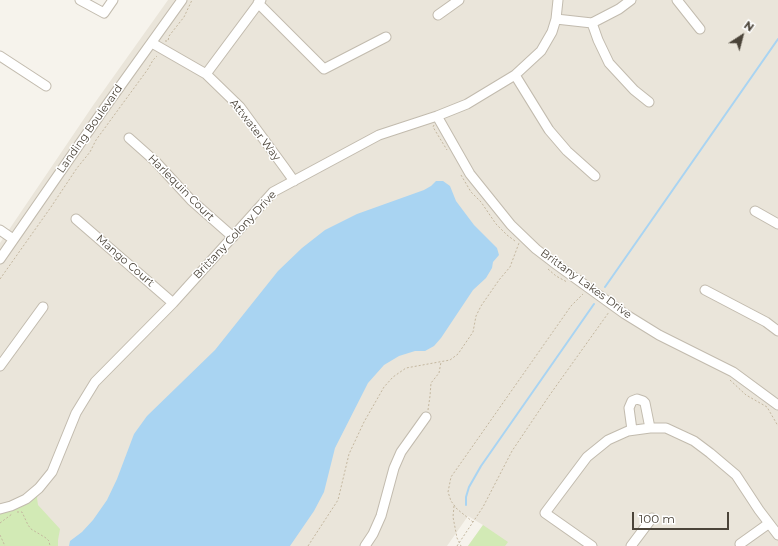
<!DOCTYPE html>
<style>
body{margin:0}
#map{position:relative;width:778px;height:546px;overflow:hidden;background:#f6f3ec;font-family:Montserrat,sans-serif}
canvas{display:block}
.north{position:absolute;left:722px;top:16px;width:40px;height:40px;-webkit-text-stroke:3px #fff;paint-order:stroke;rotate:36deg;font-size:11px;font-weight:700;line-height:16px;text-align:center;color:#4b4439}
.north::after{content:'';display:block;margin:auto;width:14px;height:18px;background:#4b4439;clip-path:polygon(50% 0,100% 100%,50% 72%,0 100%)}
.scale{position:absolute;left:632px;top:512px;width:97px;height:18px;box-sizing:border-box;border:2px solid #4b4439;border-top:0;padding-left:5px;font-size:12px;line-height:14px;white-space:nowrap;color:#4b4439;-webkit-text-stroke:3px #fff;paint-order:stroke}
</style>
<div id="map">
<canvas width="778" height="546"></canvas>
<div class="north">N</div>
<div class="scale">100 m</div>
</div>
<script>
const ctx = document.querySelector('canvas').getContext('2d');
ctx.lineJoin = 'round';
function paint(path, color) {
  ctx.fillStyle = color;
  ctx.fill(path, 'evenodd');
}
function poly(rows) {
  const path = new Path2D();
  for (const r of rows) {
    path.moveTo(r[0], r[1]);
    for (let i = 2; i < r.length; i += 2) path.lineTo(r[i], r[i + 1]);
  }
  return path;
}
function stroke(path, color, width, dash) {
  ctx.strokeStyle = color;
  ctx.lineWidth = width;
  ctx.lineCap = dash ? 'butt' : 'round';
  ctx.setLineDash(dash || []);
  ctx.stroke(path);
}
function drawText(font, color, halo, rows, align = 'center') {
  ctx.font = font + ' Montserrat,sans-serif';
  ctx.lineWidth = 3;
  ctx.setLineDash([]);
  ctx.textBaseline = 'middle';
  ctx.strokeStyle = halo;
  ctx.fillStyle = color;
  for (const [text, x, y, turn = 0] of rows) {
    ctx.save();
    ctx.translate(x, y);
    ctx.rotate((+turn || 0) * Math.PI / 180);
    ctx.textAlign = isNaN(turn) ? turn : align;
    if (halo) ctx.strokeText(text, 0, 0);
    ctx.fillText(text, 0, 0);
    ctx.restore();
  }
}
const residential = poly([
 [168,0,778,0,778,546,468,546,483,525,468,516,447,546,0,546,0,243,94,104]
]);
const green = poly([
 [39,488,37,498,38,505,60,529,58,540,58,546,0,546,0,509],
 [483,525,508,542,505,546,468,546]
]);
const water = poly([
 [436,181,443,181,450,186,456,201,474,225,497,248,499,255,493,262,492,268,486,278,473,290,441,338,434,346,425,351,415,351,399,356,384,365,368,383,335,448,324,492,314,511,290,546,69,546,70,541,82,532,93,520,107,500,117,479,134,434,147,416,215,350,278,271,302,248,325,230,357,214,424,190,431,186]
]);
const stream = poly([
 [605,287,778,39],
 [466,505,466,497,469,487,481,466,594,304]
]);
const path = poly([
 [165,41,168,41,169,36,184,17,192,0],
 [434,125,433,127,436,132,447,150],
 [461,175,471,192,481,202,496,224,507,235,515,241],
 [548,269,556,276,567,282],
 [0,279,51,207,77,168,90,152,96,140,148,69,153,60,157,56],
 [730,380,746,395,767,407,778,426],
 [428,410,430,396,431,383,439,373,441,362],
 [454,506,453,517,457,538,461,546],
 [17,512,22,512,28,525,31,529,46,538,49,541,50,546],
 [473,522,457,509,451,501,448,492,451,477,571,306,583,294],
 [0,523,12,514],
 [0,535,5,546],
 [308,546,338,500,349,454,364,422,384,387,393,377,406,368,450,360,458,354,473,332,476,316,481,306,499,280,510,267,519,243],
 [457,546,483,507,512,451,549,396,609,312]
]);
const minor = poly([
 [80,0,104,13,113,0],
 [677,0,700,29],
 [258,3,324,69,386,37],
 [438,15,459,0],
 [556,19,592,23,619,9,631,0],
 [592,23,598,40,609,63,634,90,649,102],
 [152,43,206,74,240,107,284,167,294,181],
 [0,56,46,86],
 [206,74,261,0],
 [515,75,549,130,567,151,595,176],
 [437,116,470,174,511,225,536,249,553,262,625,314,659,335,733,372,778,405],
 [129,138,156,162,191,200,233,237],
 [755,211,778,224],
 [76,219,173,303],
 [0,230,13,239],
 [0,259,106,106,182,0],
 [705,290,766,322,778,331],
 [0,366,43,307],
 [632,430,629,408,632,401,637,399,643,401,645,403,650,428],
 [0,509,11,506,26,499,39,488,52,472,76,413,95,382,173,303,273,192,379,135,437,116,467,104,515,75,541,51,552,32,556,19,558,0],
 [740,544,768,524],
 [365,546,373,534,381,516,394,468,401,452,426,417],
 [592,546,545,513,587,457,608,440,628,431,650,428,666,428,694,441,710,453,736,475,759,510,778,535],
 [631,546,652,518]
]);
const streetNames = [
 ["Landing Boulevard",90,129,-55],
 ["Attwater Way",255,130,52],
 ["Harlequin Court",181,188,45],
 ["Brittany Colony Drive",235,235,-47],
 ["Mango Court",125,261,41],
 ["Brittany Lakes Drive",586,284,36]
];
paint(residential, '#eae5da');
paint(green, '#d2eab5');
paint(water, '#a9d4f2');
stroke(stream, '#a9d4f2', 2);
stroke(minor, '#c2bbae', 11);
stroke(path, '#c4b79f', 1, [2, 2]);
stroke(minor, '#fff', 9);
drawText('11px', '#4b4439', '#fff', streetNames);
</script>
